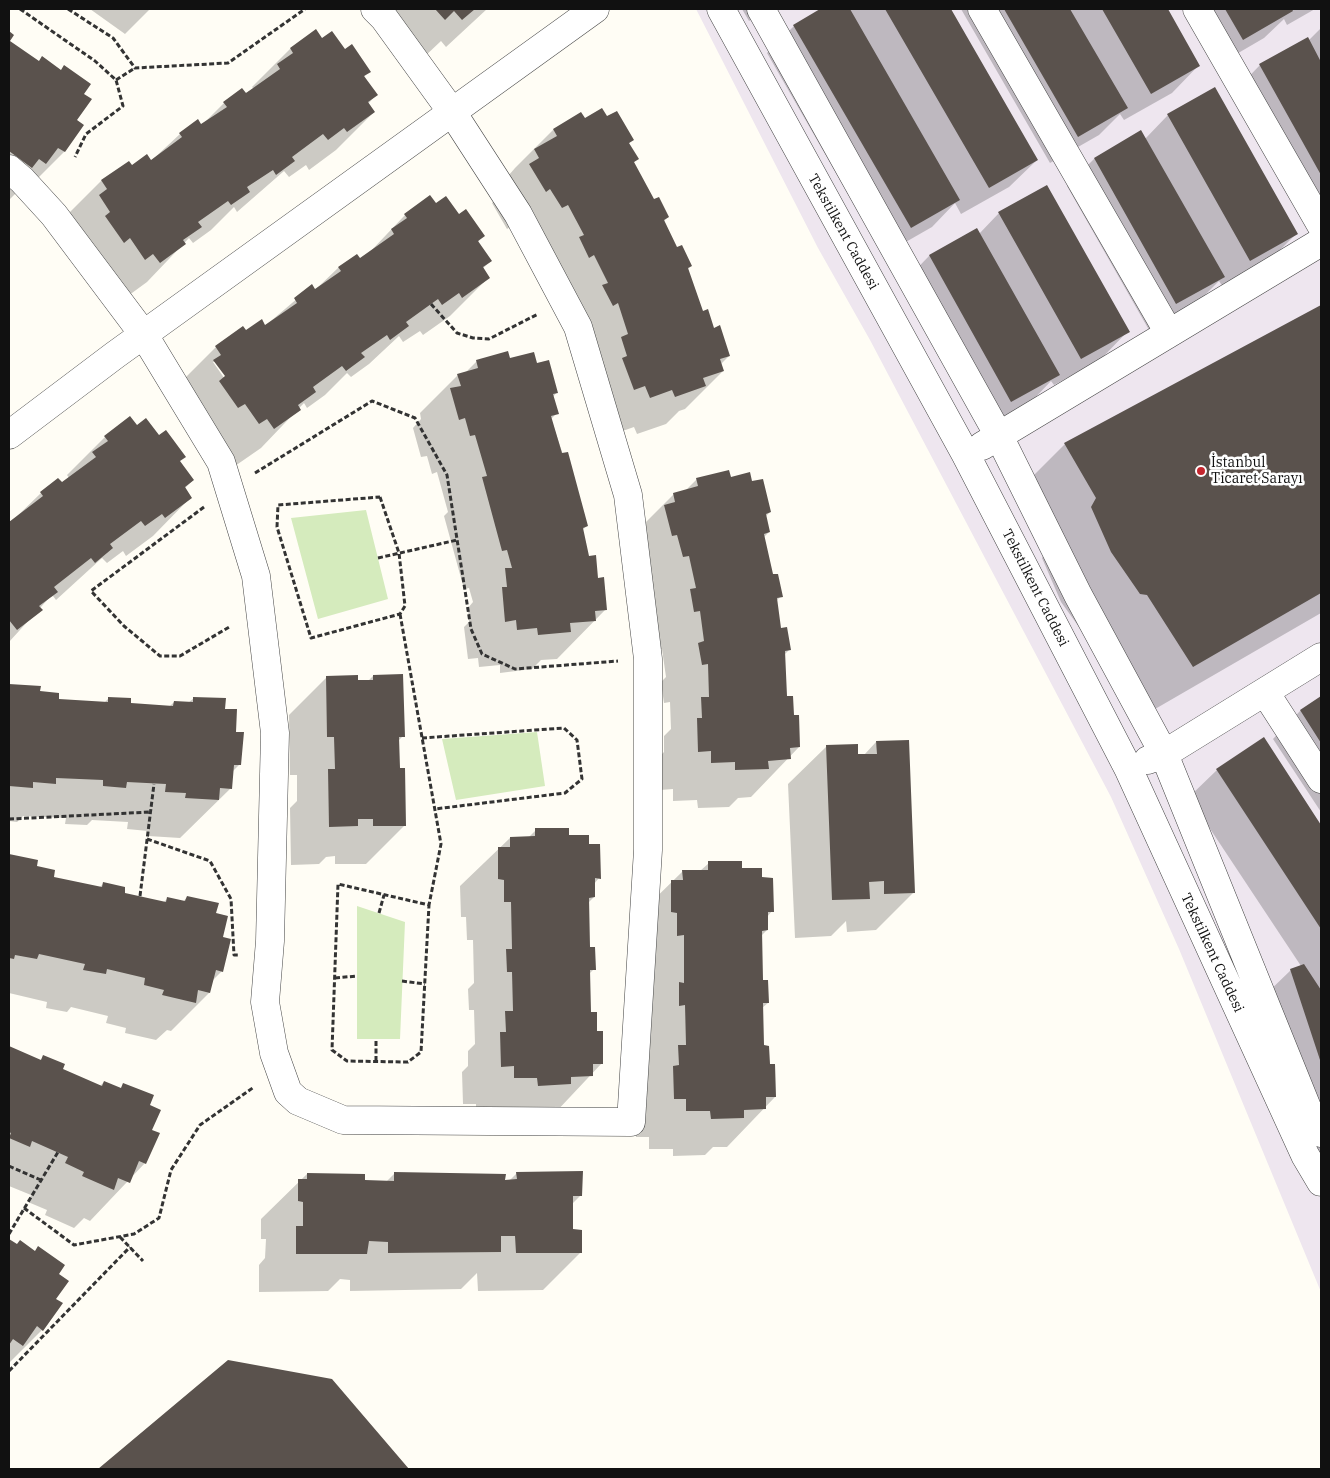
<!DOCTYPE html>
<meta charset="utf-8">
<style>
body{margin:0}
#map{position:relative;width:1330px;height:1478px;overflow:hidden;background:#fffdf5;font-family:"IBM Plex Serif",serif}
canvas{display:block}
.frame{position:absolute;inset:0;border:10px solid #111;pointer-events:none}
</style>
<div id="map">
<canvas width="1330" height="1478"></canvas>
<div class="frame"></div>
</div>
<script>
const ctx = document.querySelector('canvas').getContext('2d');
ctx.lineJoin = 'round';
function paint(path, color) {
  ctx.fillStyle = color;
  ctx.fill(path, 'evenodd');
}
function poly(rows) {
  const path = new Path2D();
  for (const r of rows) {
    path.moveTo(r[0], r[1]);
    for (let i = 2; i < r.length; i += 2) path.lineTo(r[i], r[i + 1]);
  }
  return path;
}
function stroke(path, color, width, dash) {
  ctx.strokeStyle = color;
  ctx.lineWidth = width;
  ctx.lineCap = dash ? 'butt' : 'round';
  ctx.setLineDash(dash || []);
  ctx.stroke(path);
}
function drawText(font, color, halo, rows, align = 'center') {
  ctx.font = font + ' "IBM Plex Serif",serif';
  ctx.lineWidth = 5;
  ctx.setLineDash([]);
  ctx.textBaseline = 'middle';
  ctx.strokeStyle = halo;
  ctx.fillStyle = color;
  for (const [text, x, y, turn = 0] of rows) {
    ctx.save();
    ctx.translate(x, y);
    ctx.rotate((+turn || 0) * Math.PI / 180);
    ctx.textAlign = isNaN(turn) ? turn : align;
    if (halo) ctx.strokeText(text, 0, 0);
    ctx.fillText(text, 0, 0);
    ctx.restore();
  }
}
const industrial = poly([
 [696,9,1321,9,1321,1292,1179,949,1111,797,870,340,818,248]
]);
const green = poly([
 [366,510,388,599,318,619,291,518],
 [537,732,545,786,456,800,442,739],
 [357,906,405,922,400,1039,357,1039]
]);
const shadow = poly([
 [90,9,150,9,125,34],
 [380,9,487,9,446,47,441,41,423,58],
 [742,9,770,9,749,21],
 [823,9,950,9,1037,160,1009,187,961,214,955,203,932,227,883,255,767,53,794,26],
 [961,9,1166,9,1199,65,1172,93,1124,120,1120,114,1099,135,1050,163],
 [1183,9,1315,9,1287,25,1284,19,1264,38,1216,66],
 [1321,28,1321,234,1233,93,1260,65,1307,39,1308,41],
 [316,31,322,40,344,51,369,71,364,77,376,95,368,104,374,112,336,150,309,170,306,165,289,177,284,171,237,212,234,207,211,230,193,243,189,238,147,282,121,301,92,276,85,280,67,255,63,219,101,181,129,162,132,167,151,161,180,134,201,126,224,103,254,89,252,87,290,49],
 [9,42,83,94,75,120,82,125,64,152,26,190,22,187,9,200],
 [581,113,584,120,607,118,633,140,628,144,637,159,633,163,654,201,668,217,664,221,677,249,691,266,687,270,702,313,729,356,721,364,723,371,685,409,679,411,666,424,637,434,634,427,611,435,556,292,512,226,507,229,492,203,501,194,497,189,515,168,553,130],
 [1168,115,1296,234,1269,261,1223,287,1219,281,1196,304,1149,330,1067,186,1094,159,1141,132,1145,139],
 [436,205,458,216,483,236,478,242,491,261,482,269,488,278,450,316,423,335,420,331,403,342,399,336,369,364,351,377,347,373,325,395,307,408,304,403,261,448,235,466,178,385,216,347,246,332,265,326,312,286,315,290,338,268,357,256,360,260,368,254,405,215],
 [213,362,216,362,229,381,227,382],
 [999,213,1128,331,1101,359,1054,385,1051,381,1031,402,984,428,902,284,929,256,976,230,979,234],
 [1321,307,1321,613,1143,716,1061,602,1042,558,1047,549,1015,494,1065,444],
 [510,360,536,365,557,392,553,397,557,413,551,419,587,526,582,530,588,557,606,609,557,659,541,660,532,669,500,673,500,665,479,667,478,658,468,659,464,627,469,622,468,608,473,602,469,588,464,589,444,516,448,512,437,472,432,474,427,456,421,457,413,428,421,419,420,413,458,375,465,373,477,361],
 [136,426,179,462,193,480,184,489,191,497,153,536,126,556,123,551,107,563,102,558,56,600,53,596,50,597,9,642,9,524,41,493,62,484,69,478,67,475,105,437],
 [697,479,730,479,751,483,770,512,765,517,769,532,764,537,772,576,781,596,776,601,780,629,789,650,784,655,786,697,799,747,751,797,738,798,729,807,698,808,697,800,673,801,673,789,660,790,659,757,664,752,664,736,671,729,670,702,664,703,661,682,666,677,662,649,656,650,653,629,658,624,636,532,674,494,685,491],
 [373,676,403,736,398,741,399,770,405,825,366,864,335,864,335,856,326,857,319,864,291,865,290,808,297,801,297,775,290,775,289,715,327,677,357,681,368,681],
 [9,685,39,687,39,693,57,700,104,703,109,698,130,705,169,707,174,702,188,703,194,698,224,710,234,733,240,764,232,772,231,788,180,838,148,836,148,831,127,829,128,822,92,820,87,825,65,824,66,818,23,816,17,822,9,821],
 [1321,698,1321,812,1273,739,1300,711],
 [1263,739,1321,827,1321,1163,1263,997,1291,970,1301,966,1189,797,1217,770],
 [876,742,914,892,876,930,847,932,846,921,831,936,795,938,788,784,827,746,857,756,864,755],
 [536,830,567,837,588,846,599,878,594,884,594,897,588,903,589,948,594,969,589,974,590,1014,602,1063,554,1114,476,1116,476,1104,463,1104,462,1072,468,1066,468,1051,475,1044,474,1010,469,1010,468,989,474,983,473,940,467,940,466,917,461,917,460,886,510,838,528,838],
 [9,855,37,861,36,867,52,878,99,888,103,884,123,894,163,903,167,899,183,902,187,897,214,914,221,938,222,971,212,981,209,993,171,1031,167,1030,156,1040,125,1033,126,1028,106,1023,108,1016,71,1007,67,1012,46,1008,47,1002,9,993],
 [709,863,740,870,761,879,772,911,767,917,767,930,761,936,762,981,768,1003,762,1008,763,1046,775,1097,727,1147,713,1147,705,1155,673,1156,673,1149,649,1149,649,1137,636,1137,635,1105,641,1084,648,1077,647,1043,633,920,683,871,700,871],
 [9,1048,39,1061,44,1057,61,1070,100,1086,104,1082,120,1089,124,1085,148,1106,150,1131,145,1163,90,1221,84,1218,74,1228,45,1215,47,1210,28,1202,31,1195,9,1186],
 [517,1173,581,1195,572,1204,572,1231,581,1252,543,1290,478,1291,477,1273,461,1289,350,1291,350,1280,340,1279,328,1291,259,1292,259,1265,265,1258,266,1239,261,1239,261,1219,307,1174,363,1182,386,1182,394,1174,503,1181,509,1181],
 [9,1240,57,1274,54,1299,42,1330,9,1363],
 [229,1362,331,1380,408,1469,100,1469]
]);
const building = poly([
 [435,9,475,9,462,20,454,11,445,20],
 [820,9,850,9,960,200,911,228,793,25],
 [885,9,951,9,1038,160,989,188],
 [1004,9,1070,9,1128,108,1078,137],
 [1102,9,1168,9,1200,66,1151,94],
 [1225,9,1292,9,1293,11,1243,40],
 [316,29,322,38,332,31,345,49,352,44,371,72,364,76,378,95,368,102,375,112,347,132,344,128,328,140,323,134,292,157,295,161,276,175,273,170,247,187,250,192,231,205,228,201,198,222,202,227,183,240,186,244,160,263,153,254,145,260,130,238,124,243,105,216,110,212,99,195,107,189,101,180,129,161,132,165,147,154,151,160,182,137,179,133,198,119,201,124,227,107,223,102,242,88,246,93,280,69,277,64,293,53,290,48],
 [9,31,14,35,10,41,39,61,42,56,61,70,64,65,91,84,84,94,92,99,77,120,84,125,65,152,58,148,46,164,39,159,32,168,9,151],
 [1308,37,1321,62,1321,175,1259,64],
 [1215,87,1298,234,1250,261,1167,114],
 [602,108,607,116,617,111,634,140,629,143,639,159,634,162,654,199,659,197,669,217,664,220,677,247,682,245,692,266,688,268,703,311,708,309,714,328,720,325,730,356,720,359,724,371,703,378,706,386,675,397,672,390,650,398,645,386,634,390,622,358,627,356,621,337,628,334,618,303,613,306,602,285,608,283,594,255,589,258,579,237,584,235,568,205,562,208,550,189,546,192,529,164,539,158,534,149,557,136,553,129,581,112,585,118],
 [1141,130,1225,277,1176,304,1094,158],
 [1047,185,1130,332,1081,359,998,212],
 [430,195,436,203,446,196,459,214,466,209,485,236,478,241,492,261,483,267,490,278,462,298,459,293,442,305,438,299,406,322,409,326,390,340,387,335,361,353,365,357,346,371,342,366,313,387,316,392,298,405,301,410,274,429,267,419,259,424,245,404,238,408,219,381,225,376,213,360,221,355,215,346,243,326,246,330,262,319,265,325,297,303,294,298,312,284,315,289,341,271,338,267,357,254,360,258,394,234,391,229,407,218,404,214],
 [977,228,1060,375,1011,402,929,255],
 [1321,305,1321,593,1193,667,1147,595,1140,594,1111,552,1091,507,1096,498,1064,443],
 [508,351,510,358,534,352,537,363,549,360,558,393,553,394,559,414,551,416,562,453,568,452,588,526,583,528,589,556,596,555,598,578,604,577,607,610,595,611,596,621,570,623,571,632,538,635,537,628,517,630,516,620,505,622,502,587,507,587,505,568,512,568,507,550,502,551,482,477,487,476,475,435,470,436,465,418,459,420,450,388,461,386,457,374,478,368,476,360],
 [130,416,137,425,146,418,159,435,166,430,186,457,180,461,194,480,185,487,192,498,165,518,162,514,145,526,141,521,110,544,113,548,95,563,91,558,54,587,58,592,39,606,43,610,17,630,9,620,9,522,43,496,40,492,58,478,62,482,96,457,92,452,108,441,104,436],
 [729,470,731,477,750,472,752,481,763,479,771,512,766,514,770,532,764,534,773,574,778,574,783,597,777,598,781,628,787,627,791,650,785,651,787,696,793,696,794,715,799,715,800,747,790,748,791,759,768,761,769,769,735,770,735,762,711,763,711,751,698,752,697,718,702,718,701,697,709,697,708,664,702,665,698,643,704,641,700,611,694,612,690,589,696,588,689,556,683,557,677,535,672,536,664,505,675,502,673,493,698,486,696,478],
 [403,674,405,737,399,737,400,768,405,768,406,826,373,826,373,819,358,819,358,826,329,827,328,769,335,769,334,737,327,737,326,676,358,675,358,680,373,680,373,675],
 [9,684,41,686,40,691,59,693,59,699,108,702,108,697,131,698,131,703,173,706,174,701,193,702,193,697,226,698,225,709,237,709,236,732,244,732,241,765,234,765,232,789,220,788,219,800,185,798,186,793,165,792,166,784,127,782,126,788,103,786,103,780,56,778,56,784,33,782,33,788,9,786],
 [1321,696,1321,743,1300,710],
 [1264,737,1321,825,1321,929,1216,769],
 [909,740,915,893,884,894,884,881,869,882,870,899,832,900,826,745,858,744,858,754,877,754,876,741],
 [535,828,569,828,569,835,589,835,589,844,600,844,601,879,595,878,595,897,589,898,590,947,595,947,596,970,590,970,591,1012,597,1012,597,1031,603,1031,603,1064,593,1064,593,1076,571,1077,571,1084,538,1086,537,1078,514,1078,514,1066,501,1067,500,1032,506,1032,505,1011,513,1011,512,972,507,972,506,949,512,949,511,902,504,902,504,880,498,879,498,847,510,847,510,837,535,836],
 [9,854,38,860,37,866,55,870,54,877,102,887,103,882,125,887,125,893,166,902,167,897,185,901,187,896,219,903,216,913,228,916,223,937,231,939,223,972,216,970,210,993,198,990,196,1003,162,995,164,990,144,985,145,978,107,969,106,974,83,970,85,964,39,954,37,959,15,955,14,959,9,958],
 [708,861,742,861,742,868,762,868,762,877,773,878,774,912,768,912,768,930,762,931,763,980,768,980,769,1003,763,1003,764,1045,769,1046,770,1064,775,1064,776,1097,766,1097,766,1109,744,1110,744,1118,711,1119,710,1111,686,1111,686,1099,674,1099,673,1066,679,1065,678,1045,686,1045,685,1005,679,1006,679,982,684,983,684,935,677,936,677,913,671,912,671,880,683,880,682,870,708,870],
 [1304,964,1321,990,1321,1063,1290,969],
 [9,1046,41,1060,43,1055,65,1064,63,1069,102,1086,104,1081,121,1088,123,1083,154,1095,150,1105,161,1110,152,1130,160,1133,146,1164,139,1161,130,1183,118,1178,114,1190,82,1176,84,1172,65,1163,68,1157,32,1141,30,1147,9,1138,11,1133,9,1132],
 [583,1171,582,1196,573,1196,573,1229,582,1230,582,1253,516,1253,515,1236,501,1236,501,1252,388,1253,388,1242,369,1241,367,1254,296,1254,296,1226,303,1226,303,1202,298,1201,298,1179,307,1179,307,1173,365,1174,365,1180,394,1181,394,1172,506,1174,505,1180,517,1179,516,1172],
 [9,1239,17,1244,20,1240,35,1251,38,1246,65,1265,59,1274,69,1281,56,1299,63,1303,43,1331,37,1326,23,1346,13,1339,9,1345],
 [228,1360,332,1379,409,1469,98,1469]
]);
const path = poly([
 [20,9,95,61,116,80,123,106,86,134,75,157],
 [68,9,113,38,135,68,228,63,305,9],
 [116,80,135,68],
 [431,304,457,333,473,338,489,339,538,314],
 [255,473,372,401,415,418,447,475,471,629,482,654,515,669,618,661],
 [380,497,399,553,405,606,400,614,311,638,277,527,278,505,380,497],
 [204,507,91,591,124,626,160,656,180,656,231,626],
 [378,558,457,540],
 [400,614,441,844,429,905,338,884,332,1050,347,1061,408,1062,421,1052,429,905],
 [422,738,564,728,577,740,582,779,565,793,435,809],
 [9,819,151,812],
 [147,839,210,861,231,899,234,955,239,955],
 [140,896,154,784],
 [379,913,384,895],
 [335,978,357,976],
 [402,981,425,984],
 [376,1061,376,1039],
 [9,1166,41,1180],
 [24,1208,74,1245,134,1234,159,1218,171,1170,200,1125,254,1087],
 [9,1234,58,1152],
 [120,1237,143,1261],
 [9,1371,130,1247]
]);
const minor = poly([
 [721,9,966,455,1128,768,1305,1155,1321,1182],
 [761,9,999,436,1078,595,1164,754,1312,1120,1321,1133],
 [982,9,1169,333],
 [1197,9,1321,225],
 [9,169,22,180,54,215,144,335,221,462,256,576,275,733,270,941,265,1002,274,1053,288,1092,298,1101,343,1120,631,1122,648,850,648,659,628,495,578,327,518,214,452,112,384,18,375,9],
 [9,435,115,355,595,9],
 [982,446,1321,242],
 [1265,692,1321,779],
 [1148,760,1164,754,1321,657]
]);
const markers = [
 [1201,471,5,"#c4262e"]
];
const streetNames = [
 ["Tekstilkent Caddesi",843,232,61],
 ["Tekstilkent Caddesi",1035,588,63],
 ["Tekstilkent Caddesi",1212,953,65]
];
const poiNames = [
 ["İstanbul",1211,463],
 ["Ticaret Sarayı",1211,479]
];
paint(industrial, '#eee6ef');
paint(green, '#d5ebbd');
paint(shadow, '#0003');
paint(building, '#5a524d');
stroke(minor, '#444', 29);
stroke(path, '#333', 3, [5, 2.5]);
stroke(minor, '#fff', 28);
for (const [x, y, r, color] of markers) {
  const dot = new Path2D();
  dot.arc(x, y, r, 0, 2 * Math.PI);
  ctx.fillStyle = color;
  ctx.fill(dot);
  stroke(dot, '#fff', 2);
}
drawText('14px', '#111', '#fff', streetNames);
drawText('14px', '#111', '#fff', poiNames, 'left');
</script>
